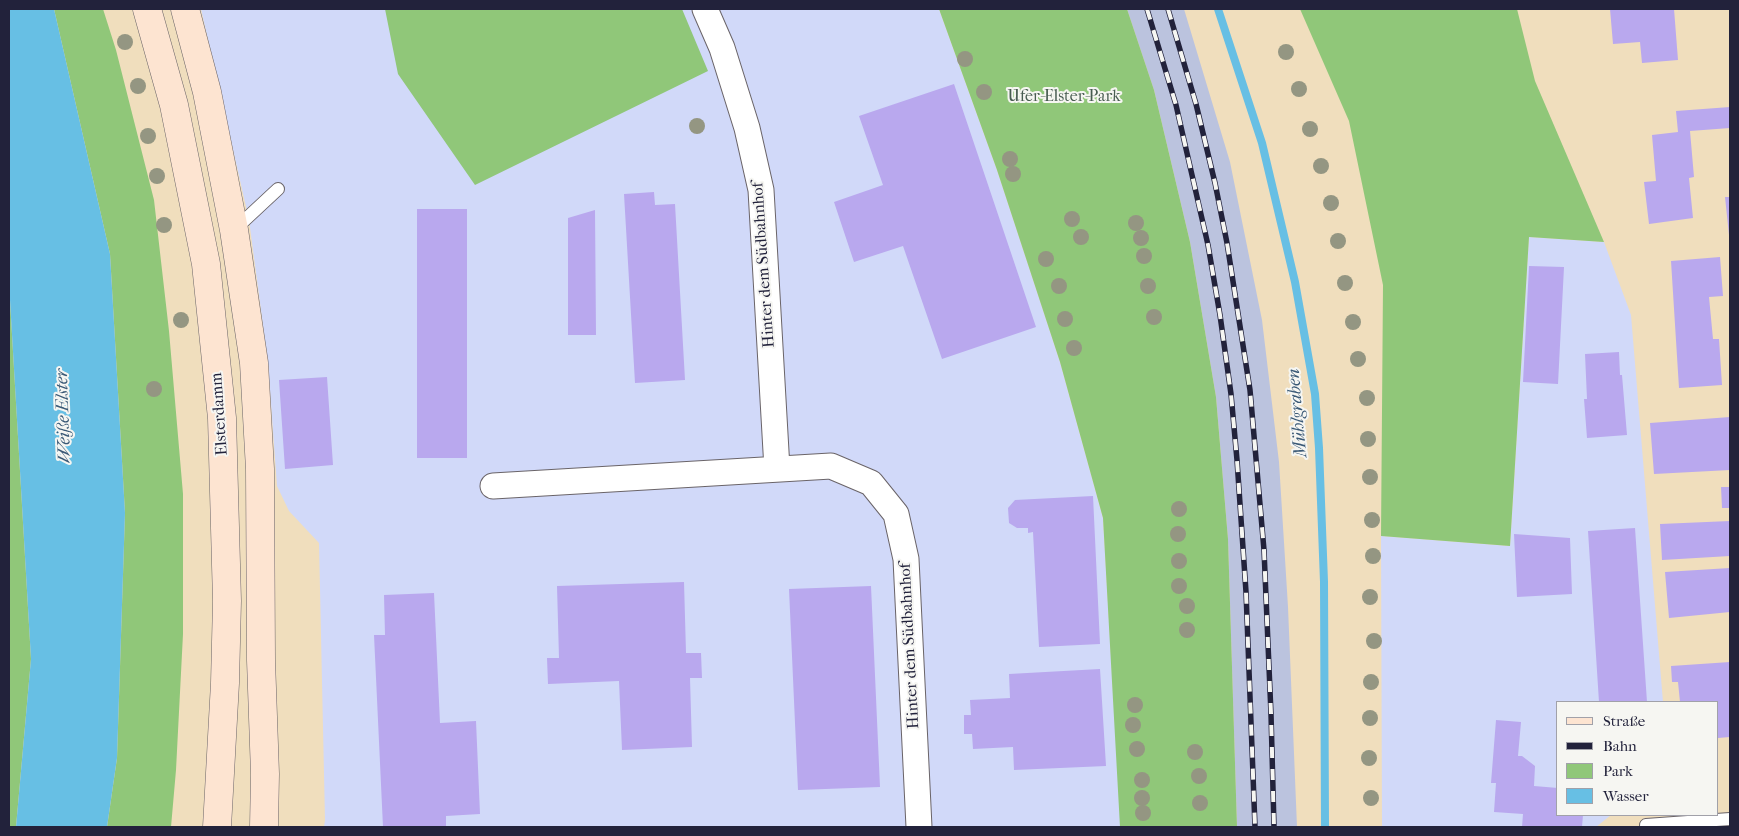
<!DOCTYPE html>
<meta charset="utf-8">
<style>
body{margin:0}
#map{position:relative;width:1739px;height:836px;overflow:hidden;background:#f0debd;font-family:"IM FELL French Canon",serif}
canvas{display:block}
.frame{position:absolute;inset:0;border:10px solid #22223b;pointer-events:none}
.legend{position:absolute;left:1556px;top:701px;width:162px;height:115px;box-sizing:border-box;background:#f6f6f2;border:1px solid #a1a1a9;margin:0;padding:6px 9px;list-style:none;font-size:15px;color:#22223b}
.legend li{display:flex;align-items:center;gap:10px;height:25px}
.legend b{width:25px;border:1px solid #a1a1a9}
</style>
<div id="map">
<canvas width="1739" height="836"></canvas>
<div class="frame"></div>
<ul class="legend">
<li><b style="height:6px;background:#fde4d1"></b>Straße</li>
<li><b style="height:6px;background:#22223b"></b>Bahn</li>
<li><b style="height:14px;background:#90c779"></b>Park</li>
<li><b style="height:14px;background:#67bfe4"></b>Wasser</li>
</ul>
</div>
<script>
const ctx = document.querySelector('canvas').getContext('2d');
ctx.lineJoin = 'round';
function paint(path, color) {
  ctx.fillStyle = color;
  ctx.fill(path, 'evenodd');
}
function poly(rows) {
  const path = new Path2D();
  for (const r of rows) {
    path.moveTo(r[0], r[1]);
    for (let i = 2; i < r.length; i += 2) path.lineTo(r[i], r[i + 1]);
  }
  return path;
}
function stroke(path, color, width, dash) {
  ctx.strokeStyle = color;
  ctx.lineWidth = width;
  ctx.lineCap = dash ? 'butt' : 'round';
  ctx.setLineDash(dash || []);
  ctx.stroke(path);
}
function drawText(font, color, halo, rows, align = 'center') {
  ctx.font = font + ' "IM FELL French Canon",serif';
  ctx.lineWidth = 4;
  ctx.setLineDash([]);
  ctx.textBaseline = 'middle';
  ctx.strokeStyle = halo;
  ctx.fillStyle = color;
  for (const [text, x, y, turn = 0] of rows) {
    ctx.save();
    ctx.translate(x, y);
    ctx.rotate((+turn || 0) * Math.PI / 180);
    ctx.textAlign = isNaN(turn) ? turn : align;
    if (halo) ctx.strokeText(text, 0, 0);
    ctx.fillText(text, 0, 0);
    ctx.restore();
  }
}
const built = poly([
 [201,9,939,9,997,170,1060,362,1103,518,1121,827,324,827,325,820,319,543,289,511,277,486,268,363,249,220],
 [1529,237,1604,242,1631,315,1663,702,1558,702,1558,815,1611,815,1596,827,1382,827,1381,536,1510,546]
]);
const industrial = poly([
 [1127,9,1184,9,1230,162,1262,320,1279,462,1288,607,1297,827,1237,827,1228,539,1216,397,1190,242,1154,90]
]);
const green = poly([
 [54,9,103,9,116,50,154,200,169,331,183,494,183,634,176,770,171,827,107,827,117,758,125,513,110,254],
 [385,9,682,9,708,71,475,185,398,74],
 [939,9,1127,9,1154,90,1190,242,1216,397,1228,539,1237,827,1120,827,1103,518,1060,362,997,170],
 [1300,9,1517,9,1535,81,1604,242,1529,237,1510,546,1381,536,1383,285,1349,121],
 [9,283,31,659,16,827,9,827]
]);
const water = poly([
 [9,9,54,9,110,254,125,513,117,758,107,827,16,827,31,659,9,283]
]);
const stream = poly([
 [1218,9,1262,143,1295,282,1315,394,1319,448,1324,582,1325,827]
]);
const building = poly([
 [1610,9,1674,9,1678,60,1642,63,1640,42,1613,44],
 [954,84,1036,327,942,359,903,246,854,262,834,202,883,185,859,116],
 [1730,107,1730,128,1690,131,1694,177,1689,178,1693,218,1649,224,1644,182,1656,181,1652,135,1678,132,1676,111],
 [654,192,655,205,675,204,685,380,635,383,624,194],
 [1725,197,1730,197,1730,235,1729,235],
 [417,209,467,209,467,458,417,458],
 [595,210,596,335,568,335,568,218],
 [1720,257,1723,296,1709,297,1713,339,1719,339,1722,385,1679,388,1671,261],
 [1529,266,1564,267,1558,384,1523,382],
 [1619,352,1620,375,1622,375,1627,435,1587,438,1584,399,1587,399,1585,354],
 [327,377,333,465,285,469,279,380],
 [1730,417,1730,470,1654,474,1650,423],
 [1721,487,1730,487,1730,508,1722,508],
 [1093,496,1100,644,1039,647,1033,532,1028,533,1028,528,1017,528,1009,523,1008,508,1015,500],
 [1730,521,1730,556,1662,560,1660,524],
 [1635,528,1647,702,1599,702,1588,531],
 [1514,534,1570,538,1572,594,1517,597],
 [1730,568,1730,612,1669,618,1665,572],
 [684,582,686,653,701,653,702,678,690,678,692,747,622,750,619,681,548,684,547,658,559,658,557,586],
 [871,586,880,787,798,790,789,589],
 [434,593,440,723,476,721,480,814,446,816,446,827,383,827,374,635,385,635,384,595],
 [1730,662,1730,737,1718,738,1718,702,1680,702,1678,682,1672,682,1671,666],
 [1100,669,1106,766,1014,770,1013,747,973,749,972,734,964,734,964,715,971,715,970,700,1010,698,1009,674],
 [1496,720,1521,722,1518,756,1522,756,1535,766,1534,786,1558,788,1558,815,1583,815,1582,827,1522,827,1523,814,1494,812,1496,783,1491,783]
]);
const service = poly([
 [234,230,278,189],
 [1646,825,1730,819]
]);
const minor = poly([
 [705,9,722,48,747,128,761,190,777,469],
 [493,486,831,466,871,483,896,514,906,559,919,827]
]);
const secondary = poly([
 [147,9,174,105,206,264,222,418,227,601,225,683,217,827],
 [185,9,207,92,234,230,254,363,260,469,261,660,265,774,264,827]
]);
const rail = poly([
 [1147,9,1176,105,1208,245,1220,315,1231,394,1237,460,1246,592,1255,827],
 [1168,9,1196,104,1215,183,1227,243,1250,390,1264,550,1271,714,1274,827]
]);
const trees = [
 [125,42],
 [1286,52],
 [965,59],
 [138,86],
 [1299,89],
 [984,92],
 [697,126],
 [1310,129],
 [148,136],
 [1010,159],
 [1321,166],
 [1013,174],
 [157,176],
 [1331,203],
 [1072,219],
 [1136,223],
 [164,225],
 [1081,237],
 [1141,238],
 [1338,241],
 [1144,256],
 [1046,259],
 [1345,283],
 [1059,286],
 [1148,286],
 [1154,317],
 [1065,319],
 [181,320],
 [1353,322],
 [1074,348],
 [1358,359],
 [154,389],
 [1367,398],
 [1368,439],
 [1370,477],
 [1179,509],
 [1372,520],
 [1178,534],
 [1373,556],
 [1179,561],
 [1179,586],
 [1370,597],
 [1187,606],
 [1187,630],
 [1374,641],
 [1371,682],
 [1135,705],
 [1370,718],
 [1133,725],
 [1137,749],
 [1195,752],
 [1369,758],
 [1199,776],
 [1142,780],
 [1142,798],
 [1371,798],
 [1200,803],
 [1143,813]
];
const parkNames = [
 ["Ufer-Elster-Park",1064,97]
];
const streetNames = [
 ["Hinter dem Südbahnhof",764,265,-94],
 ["Elsterdamm",220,414,-94],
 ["Hinter dem Südbahnhof",910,646,-93]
];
const waterNames = [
 ["Mühlgraben",1298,413,-95],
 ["Weiße Elster",64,416,-92]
];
paint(built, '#d1d9f9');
paint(industrial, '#bbc3de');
paint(green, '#90c779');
paint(water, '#67bfe4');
stroke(stream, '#67bfe4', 8);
paint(building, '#b9a8ee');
stroke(service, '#6a6468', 14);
stroke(minor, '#6a6468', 27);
stroke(secondary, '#6a6468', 29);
stroke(service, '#fff', 12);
stroke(minor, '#fff', 25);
stroke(secondary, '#fde4d1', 28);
stroke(rail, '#22223b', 5.5);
stroke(rail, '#f6f6f2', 4, [11]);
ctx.fillStyle = '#949682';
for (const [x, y] of trees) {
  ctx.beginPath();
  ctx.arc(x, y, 8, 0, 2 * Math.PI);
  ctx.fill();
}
drawText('16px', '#485c51', '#f6f6f2', parkNames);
drawText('16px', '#22223b', '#f6f6f2', streetNames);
drawText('italic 18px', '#3a5976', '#f6f6f2', waterNames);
</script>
